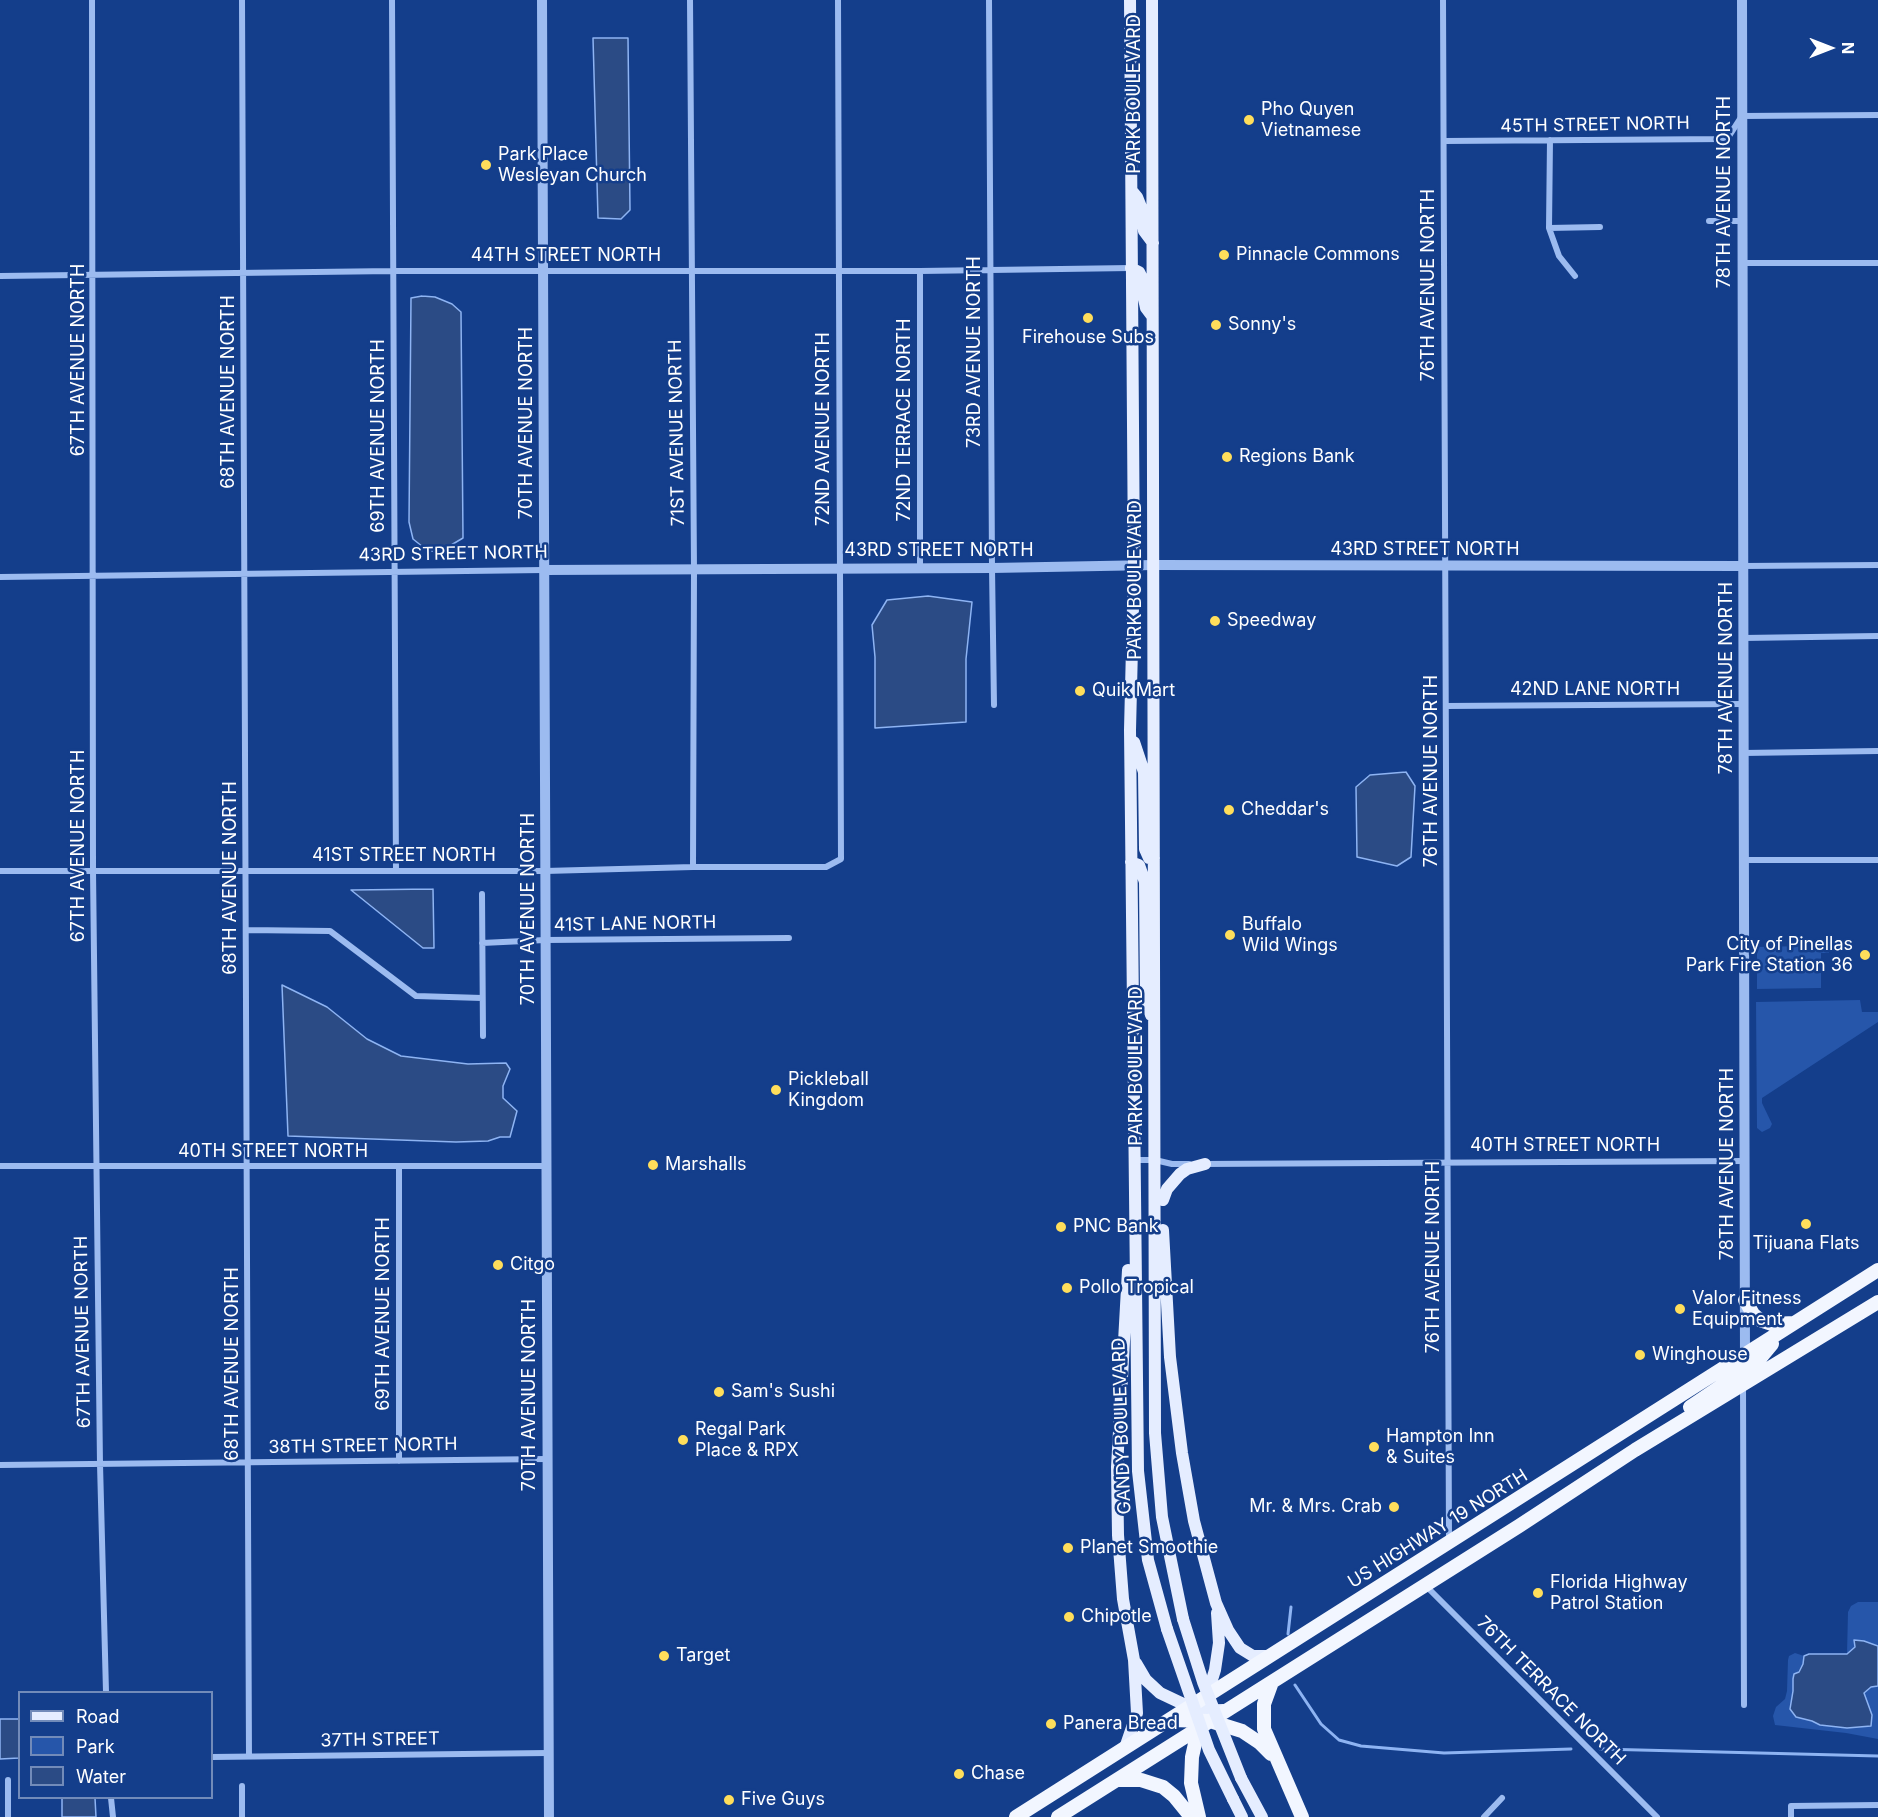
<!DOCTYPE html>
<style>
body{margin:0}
#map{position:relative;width:1878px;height:1817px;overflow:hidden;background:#143e8b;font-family:Inter,sans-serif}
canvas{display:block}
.legend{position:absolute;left:18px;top:1691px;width:195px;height:108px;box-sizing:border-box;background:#143e8b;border:2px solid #728bb9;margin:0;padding:8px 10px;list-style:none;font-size:18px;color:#fff}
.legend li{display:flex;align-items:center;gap:12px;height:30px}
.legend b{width:30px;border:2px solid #728bb9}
.north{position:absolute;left:1800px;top:18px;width:60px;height:60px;-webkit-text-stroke:4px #143e8b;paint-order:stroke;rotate:90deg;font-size:16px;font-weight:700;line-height:24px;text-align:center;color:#fff}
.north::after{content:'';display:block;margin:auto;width:21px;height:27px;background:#fff;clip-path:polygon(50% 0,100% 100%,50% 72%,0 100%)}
</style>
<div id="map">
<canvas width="1878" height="1817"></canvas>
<ul class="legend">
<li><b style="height:8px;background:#e5edff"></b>Road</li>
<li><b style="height:16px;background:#2656aa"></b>Park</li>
<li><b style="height:16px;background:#2b4b85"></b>Water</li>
</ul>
<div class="north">N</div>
</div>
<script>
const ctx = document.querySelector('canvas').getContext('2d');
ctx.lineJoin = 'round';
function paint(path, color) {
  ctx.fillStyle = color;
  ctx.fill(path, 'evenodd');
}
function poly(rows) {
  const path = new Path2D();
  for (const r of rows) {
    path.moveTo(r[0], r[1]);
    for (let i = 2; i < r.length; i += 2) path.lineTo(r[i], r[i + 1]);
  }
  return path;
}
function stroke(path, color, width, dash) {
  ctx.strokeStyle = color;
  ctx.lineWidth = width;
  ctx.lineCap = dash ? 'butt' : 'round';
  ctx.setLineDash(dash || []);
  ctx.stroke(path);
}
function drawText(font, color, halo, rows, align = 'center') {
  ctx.font = font + ' Inter,sans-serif';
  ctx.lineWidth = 5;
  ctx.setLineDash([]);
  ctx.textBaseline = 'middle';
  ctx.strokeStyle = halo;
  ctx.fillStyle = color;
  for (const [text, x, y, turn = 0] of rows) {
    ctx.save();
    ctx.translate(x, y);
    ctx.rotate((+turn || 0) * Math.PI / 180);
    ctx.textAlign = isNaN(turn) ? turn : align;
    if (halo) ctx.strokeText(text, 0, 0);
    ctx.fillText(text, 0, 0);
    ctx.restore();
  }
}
const green = poly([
 [1851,945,1851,950,1829,950,1829,953,1821,953,1821,988,1757,989,1757,947],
 [1860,1000,1862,1012,1878,1012,1878,1022,1762,1098,1762,1103,1772,1124,1770,1128,1762,1132,1757,1128,1756,1002],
 [1858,1602,1878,1602,1878,1646,1864,1641,1854,1641,1855,1647,1847,1654,1848,1612,1851,1606],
 [1795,1653,1804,1656,1803,1664,1793,1679,1793,1691,1790,1709,1796,1717,1812,1721,1820,1725,1864,1727,1872,1715,1864,1693,1871,1687,1878,1686,1878,1739,1846,1733,1775,1725,1773,1716,1776,1707,1785,1699,1787,1691,1788,1660,1789,1656]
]);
const water = poly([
 [593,38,628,38,630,210,621,219,598,218,593,38],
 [422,296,435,297,452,304,461,312,463,538,441,551,428,551,413,539,409,522,411,298,422,296],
 [928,596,972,602,966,659,966,722,875,728,875,657,872,625,887,600,928,596],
 [1406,772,1415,786,1411,857,1397,866,1357,857,1356,787,1370,775,1406,772],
 [433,889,434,948,423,948,351,890,433,889],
 [282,985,327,1007,367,1039,401,1056,468,1064,506,1063,510,1069,503,1086,503,1098,517,1111,510,1137,500,1137,488,1141,456,1142,288,1136,282,985],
 [1854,1640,1864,1641,1878,1646,1878,1686,1871,1687,1864,1693,1872,1715,1871,1726,1847,1728,1820,1725,1812,1721,1796,1717,1790,1709,1793,1691,1793,1679,1794,1674,1799,1672,1803,1664,1804,1656,1809,1654,1847,1654,1855,1647,1854,1640],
 [0,1719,19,1719,19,1758,0,1759,0,1719],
 [62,1798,95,1798,96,1817,62,1817,62,1798]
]);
const stream = poly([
 [1288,1634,1291,1607],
 [1295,1685,1321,1724,1339,1740,1361,1746,1444,1753,1571,1749],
 [1600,1749,1878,1756]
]);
const minor = poly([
 [92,0,93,871,100,1464,106,1692],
 [242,0,249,1756],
 [392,0,396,871],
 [690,0,694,569,693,867],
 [989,0,992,568,994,705],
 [1443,0,1449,1542],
 [1550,140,1549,228,1559,256,1575,276],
 [1444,141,1727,139,1742,116,1878,115],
 [1709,221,1742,221],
 [1549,228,1600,227],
 [1742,263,1878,263],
 [920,271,920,568],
 [0,276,393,271,920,271,1131,268],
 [1743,566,1878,565],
 [0,577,544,570],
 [1743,638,1878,636],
 [1446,706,1743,704],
 [1743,753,1878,751],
 [1743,860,1878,860],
 [0,871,545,871,693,867,826,867,841,859,838,0],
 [482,894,483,1036],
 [246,930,330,931,416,996,482,998],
 [482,943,545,940,789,938],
 [1134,1160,1155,1160,1172,1164,1189,1164],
 [1202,1164,1744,1161],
 [0,1166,546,1166],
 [1743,1385,1744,1705],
 [399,1461,399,1167],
 [0,1465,547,1459],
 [1426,1586,1657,1817],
 [212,1757,548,1753],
 [242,1786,242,1817],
 [111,1798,113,1817],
 [8,1817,8,1780],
 [1484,1817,1502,1798],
 [1791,1817,1791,1806,1878,1805]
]);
const tertiary = poly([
 [542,0,549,1817],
 [1742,0,1745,1356],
 [544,570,992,568,1154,565,1743,566]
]);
const primary = poly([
 [1130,0,1134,565,1130,730,1138,1471,1148,1560,1167,1629],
 [1152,0,1155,1433,1162,1517,1183,1619],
 [1132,191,1137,197,1141,207,1144,231,1153,243],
 [1131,268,1139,272,1143,280,1144,299,1146,308,1152,316],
 [1134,742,1144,772,1145,849,1149,858,1154,858],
 [1131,862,1139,865,1145,882,1146,998,1151,1015],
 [1163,1200,1167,1189,1180,1174,1187,1169,1205,1164],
 [1163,1230,1170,1357,1182,1453,1194,1521,1216,1603,1228,1630,1240,1648,1253,1656,1270,1656],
 [1136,1663,1146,1680,1160,1693,1198,1711,1223,1710],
 [1206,1699,1215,1670,1219,1643,1217,1613],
 [1125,1748,1137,1713,1134,1660,1123,1599,1118,1535,1117,1467,1128,1270],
 [1241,1778,1262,1817],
 [1233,1799,1242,1817]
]);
const trunk = poly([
 [1745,1300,1753,1314,1760,1320,1772,1324,1794,1323],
 [1743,1384,1752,1368,1772,1344],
 [1690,1407,1736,1376,1745,1356],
 [1272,1682,1264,1704,1264,1729,1302,1817],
 [1170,1720,1210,1721,1242,1731,1260,1743,1271,1754],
 [1117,1780,1141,1780,1163,1787,1174,1796,1191,1817],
 [1016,1817,1878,1270],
 [1058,1817,1519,1526,1635,1450,1878,1302],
 [1199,1817,1191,1783,1192,1757,1199,1726]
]);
const primaryBridge = poly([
 [1183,1619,1203,1682,1241,1778],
 [1167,1629,1209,1750,1233,1799]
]);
const markers = [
 [1249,120,6,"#ffde5b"],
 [486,165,6,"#ffde5b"],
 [1224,255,6,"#ffde5b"],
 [1088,318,6,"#ffde5b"],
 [1216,325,6,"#ffde5b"],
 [1227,457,6,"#ffde5b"],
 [1215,621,6,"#ffde5b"],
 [1080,691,6,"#ffde5b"],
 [1229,810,6,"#ffde5b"],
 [1230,935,6,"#ffde5b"],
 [1865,955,6,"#ffde5b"],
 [776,1090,6,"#ffde5b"],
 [653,1165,6,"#ffde5b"],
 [1806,1224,6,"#ffde5b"],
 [1061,1227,6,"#ffde5b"],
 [498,1265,6,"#ffde5b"],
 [1067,1288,6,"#ffde5b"],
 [1680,1309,6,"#ffde5b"],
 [1640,1355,6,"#ffde5b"],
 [719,1392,6,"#ffde5b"],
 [683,1440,6,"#ffde5b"],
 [1374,1447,6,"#ffde5b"],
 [1394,1507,6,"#ffde5b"],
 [1068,1548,6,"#ffde5b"],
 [1538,1593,6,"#ffde5b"],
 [1069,1617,6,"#ffde5b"],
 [664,1656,6,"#ffde5b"],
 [1051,1724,6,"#ffde5b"],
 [959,1774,6,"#ffde5b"],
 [729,1800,6,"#ffde5b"]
];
const streetNames = [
 ["PARK BOULEVARD",1135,94,-90],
 ["45TH STREET NORTH",1595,125,-1],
 ["78TH AVENUE NORTH",1725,192,-90],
 ["44TH STREET NORTH",566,256],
 ["76TH AVENUE NORTH",1429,285,-90],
 ["73RD AVENUE NORTH",975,352,-90],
 ["67TH AVENUE NORTH",79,360,-90],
 ["68TH AVENUE NORTH",229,392,-90],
 ["72ND TERRACE NORTH",905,420,-90],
 ["70TH AVENUE NORTH",527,423,-90],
 ["72ND AVENUE NORTH",824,429,-90],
 ["71ST AVENUE NORTH",677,433,-91],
 ["69TH AVENUE NORTH",379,436,-90],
 ["43RD STREET NORTH",1425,550],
 ["43RD STREET NORTH",939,551],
 ["43RD STREET NORTH",453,554,-1],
 ["PARK BOULEVARD",1136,580,-90],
 ["78TH AVENUE NORTH",1727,678,-90],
 ["42ND LANE NORTH",1595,690],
 ["76TH AVENUE NORTH",1432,771,-90],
 ["67TH AVENUE NORTH",79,846,-90],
 ["41ST STREET NORTH",404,856],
 ["68TH AVENUE NORTH",231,878,-90],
 ["70TH AVENUE NORTH",529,909,-90],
 ["41ST LANE NORTH",635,924,-1],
 ["PARK BOULEVARD",1137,1066,-90],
 ["40TH STREET NORTH",1565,1146],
 ["40TH STREET NORTH",273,1152],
 ["78TH AVENUE NORTH",1728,1164,-90],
 ["76TH AVENUE NORTH",1434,1257,-90],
 ["69TH AVENUE NORTH",384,1314,-90],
 ["67TH AVENUE NORTH",83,1332,-91],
 ["68TH AVENUE NORTH",233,1364,-90],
 ["70TH AVENUE NORTH",530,1395,-90],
 ["GANDY BOULEVARD",1122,1426,-92],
 ["38TH STREET NORTH",363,1446,-1],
 ["US HIGHWAY 19 NORTH",1438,1529,-32],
 ["76TH TERRACE NORTH",1551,1691,45],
 ["37TH STREET",380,1740,-1]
];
const poiNames = [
 ["Pho Quyen",1261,110],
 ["Vietnamese",1261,131],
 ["Park Place",498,155],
 ["Wesleyan Church",498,176],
 ["Pinnacle Commons",1236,255],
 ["Sonny's",1228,325],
 ["Firehouse Subs",1088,338,"center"],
 ["Regions Bank",1239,457],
 ["Speedway",1227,621],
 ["Quik Mart",1092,691],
 ["Cheddar's",1241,810],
 ["Buffalo",1242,925],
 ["Wild Wings",1242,946],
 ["City of Pinellas",1853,945,"right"],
 ["Park Fire Station 36",1853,966,"right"],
 ["Pickleball",788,1080],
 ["Kingdom",788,1101],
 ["Marshalls",665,1165],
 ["PNC Bank",1073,1227],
 ["Tijuana Flats",1806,1244,"center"],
 ["Citgo",510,1265],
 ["Pollo Tropical",1079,1288],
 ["Valor Fitness",1692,1299],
 ["Equipment",1692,1320],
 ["Winghouse",1652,1355],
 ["Sam's Sushi",731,1392],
 ["Regal Park",695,1430],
 ["Place & RPX",695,1451],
 ["Hampton Inn",1386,1437],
 ["& Suites",1386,1458],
 ["Mr. & Mrs. Crab",1382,1507,"right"],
 ["Planet Smoothie",1080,1548],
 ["Florida Highway",1550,1583],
 ["Patrol Station",1550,1604],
 ["Chipotle",1081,1617],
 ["Target",676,1656],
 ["Panera Bread",1063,1724],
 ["Chase",971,1774],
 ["Five Guys",741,1800]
];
paint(green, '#2656aa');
paint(water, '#2b4b85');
stroke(water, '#8eb4f3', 1.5);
stroke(stream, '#8eb4f3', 3);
stroke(minor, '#9cbbf0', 6);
stroke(tertiary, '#9cbbf0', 10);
stroke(primary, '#e5edff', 12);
stroke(trunk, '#f2f6ff', 14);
stroke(primaryBridge, '#e5edff', 12);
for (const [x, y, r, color] of markers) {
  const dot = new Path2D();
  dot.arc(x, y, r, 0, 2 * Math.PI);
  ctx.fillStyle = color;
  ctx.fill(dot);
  stroke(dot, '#143e8b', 2);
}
drawText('18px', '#fff', '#143e8b', streetNames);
drawText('18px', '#fff', '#143e8b', poiNames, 'left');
</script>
